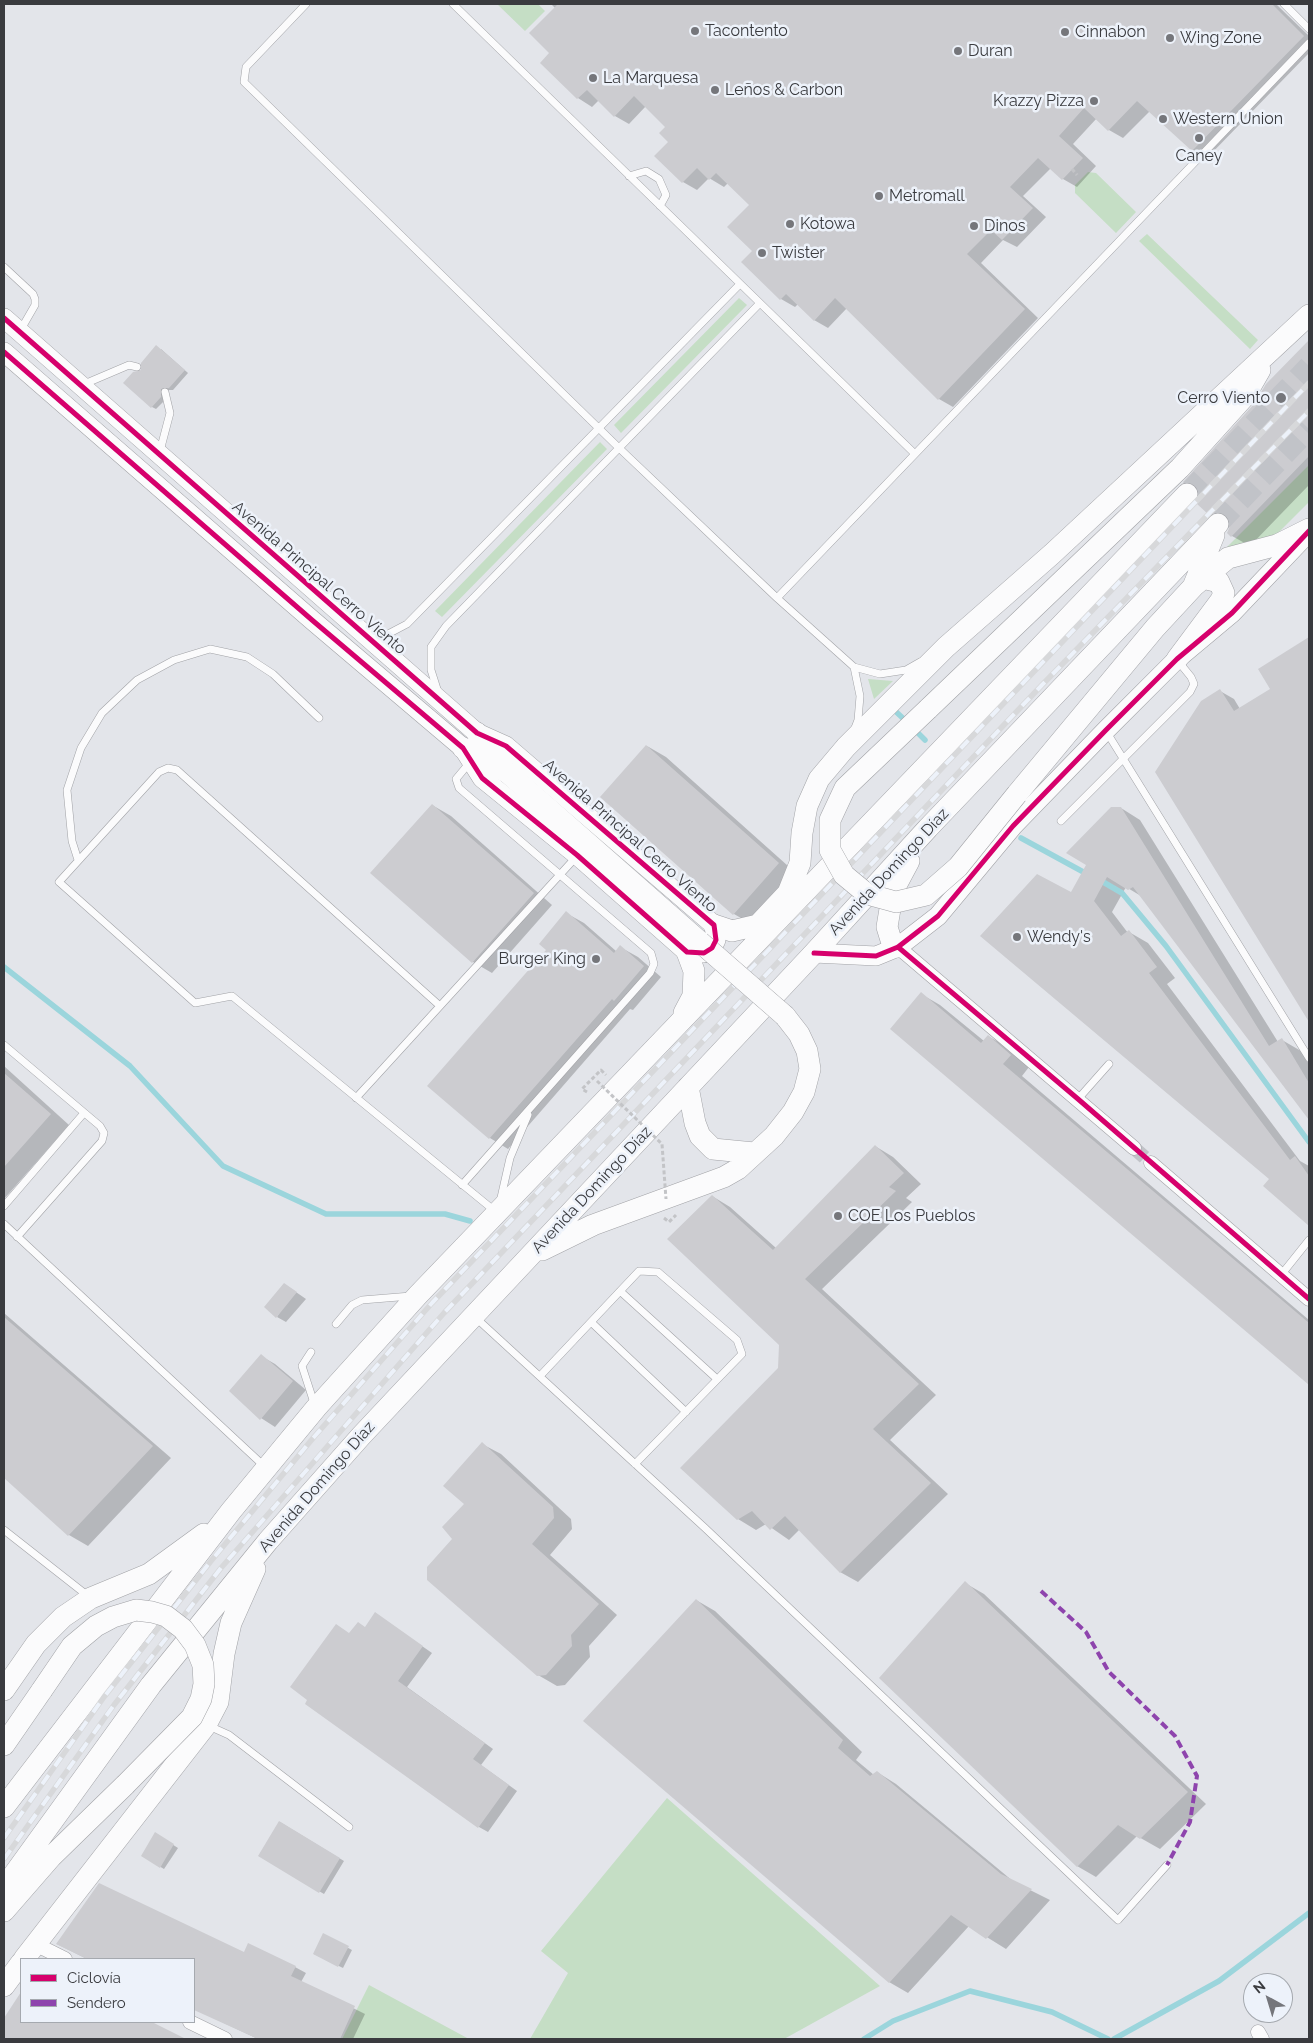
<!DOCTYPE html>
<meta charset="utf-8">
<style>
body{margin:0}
#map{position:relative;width:1313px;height:2043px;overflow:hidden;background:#e3e5ea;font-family:Raleway,sans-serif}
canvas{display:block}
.frame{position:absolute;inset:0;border:5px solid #3a3b3f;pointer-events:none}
.legend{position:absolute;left:20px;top:1958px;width:175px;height:65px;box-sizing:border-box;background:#edf2fa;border:1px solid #a5a9af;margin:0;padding:6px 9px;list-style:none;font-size:15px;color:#3a3b3f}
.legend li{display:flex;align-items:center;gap:10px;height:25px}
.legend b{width:25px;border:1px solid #a5a9af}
.north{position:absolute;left:1243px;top:1973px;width:50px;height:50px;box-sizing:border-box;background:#edf2fa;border:1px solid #a5a9af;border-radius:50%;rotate:321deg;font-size:14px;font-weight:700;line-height:20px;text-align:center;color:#3a3b3f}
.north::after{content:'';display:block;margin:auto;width:18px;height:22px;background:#75767b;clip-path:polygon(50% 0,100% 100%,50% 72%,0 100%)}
</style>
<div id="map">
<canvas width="1313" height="2043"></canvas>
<div class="frame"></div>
<ul class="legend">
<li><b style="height:6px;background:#d6006c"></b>Ciclovía</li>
<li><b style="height:6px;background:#8e44ad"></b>Sendero</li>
</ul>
<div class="north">N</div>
</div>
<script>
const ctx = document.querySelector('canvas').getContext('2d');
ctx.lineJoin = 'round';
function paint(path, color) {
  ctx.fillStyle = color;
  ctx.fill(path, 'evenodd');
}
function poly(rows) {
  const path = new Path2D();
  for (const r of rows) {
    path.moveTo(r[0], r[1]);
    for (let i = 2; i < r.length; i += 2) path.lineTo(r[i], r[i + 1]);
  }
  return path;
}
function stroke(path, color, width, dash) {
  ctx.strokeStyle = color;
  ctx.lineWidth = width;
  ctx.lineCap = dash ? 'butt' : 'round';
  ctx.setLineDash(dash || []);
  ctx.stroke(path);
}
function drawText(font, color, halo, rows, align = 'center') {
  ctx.font = font + ' Raleway,sans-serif';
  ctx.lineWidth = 5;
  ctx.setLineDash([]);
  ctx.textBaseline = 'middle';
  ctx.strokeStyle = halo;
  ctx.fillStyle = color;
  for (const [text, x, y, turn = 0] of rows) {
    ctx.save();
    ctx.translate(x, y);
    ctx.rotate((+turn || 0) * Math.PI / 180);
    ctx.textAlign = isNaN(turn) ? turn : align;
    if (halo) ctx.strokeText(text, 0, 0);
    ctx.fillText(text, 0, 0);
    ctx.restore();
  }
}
const green = poly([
 [497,4,538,4,545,11,525,31],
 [1088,172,1096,173,1136,212,1116,233,1075,193,1075,185],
 [1147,234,1258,340,1250,349,1139,241],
 [739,298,747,305,621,433,614,425],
 [600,442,607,449,442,617,435,611],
 [1309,465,1309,502,1271,540,1223,551],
 [868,679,893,681,874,699],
 [667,1798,880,1986,784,2039,530,2039,568,1973,541,1951],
 [369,1985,469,2039,342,2039]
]);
const shadow = poly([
 [551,4,1276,4,1309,36,1309,53,1207,158,1192,150,1150,111,1123,138,1109,130,1097,118,1073,144,1096,166,1077,187,1063,179,1051,168,1023,196,1046,217,1017,247,1003,240,981,263,1038,318,953,407,939,399,847,308,828,328,814,320,798,304,795,307,781,299,754,251,750,205,728,183,724,187,709,178,697,190,683,182,667,127,646,106,629,124,615,116,599,100,592,107,578,98,541,63,551,53,555,8],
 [1309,341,1309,485,1250,546,1232,536,1231,523,1228,525,1210,514,1198,489,1185,482,1255,405,1267,385],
 [161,349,188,373,173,390,165,390,165,400,156,409,152,407],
 [1309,638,1309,1020,1156,772,1220,691,1234,699,1240,709,1272,689,1260,669],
 [647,746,666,757,797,874,753,925,734,914],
 [432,805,451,816,552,905,492,973,473,962],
 [1121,808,1140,820,1278,1042,1282,1040,1301,1051,1309,1064,1309,1118,1141,896,1126,887,1112,912,1128,933,1129,932,1148,943,1175,978,1167,984,1300,1161,1309,1166,1309,1223,1271,1179,1071,894],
 [566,913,584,923,616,951,620,947,638,957,661,977,633,1010,630,1009,508,1149,490,1138,429,1086,548,950],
 [921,994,940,1005,984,1041,988,1036,1007,1047,1029,1067,1022,1076,1309,1320,1309,1384,891,1029],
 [4,1066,69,1125,4,1199],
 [875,1146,893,1157,921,1184,906,1198,912,1202,822,1289,936,1395,890,1440,948,1494,858,1582,840,1572,800,1529,789,1540,766,1524,756,1530,738,1519,779,1369,781,1345,712,1196,730,1207,776,1248],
 [293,1290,306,1299,286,1322,277,1317],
 [4,1313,171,1458,88,1546,69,1535,4,1476],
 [261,1356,275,1364,306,1390,275,1427,261,1418],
 [482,1444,501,1454,571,1519,572,1529,550,1555,617,1615,589,1646,590,1657,565,1685,557,1686,538,1675,454,1539],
 [965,1583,984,1594,1206,1804,1160,1849,1137,1836,1096,1877,1077,1866],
 [696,1600,715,1611,862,1752,856,1760,874,1775,877,1772,896,1784,1014,1882,1050,1900,1006,1949,969,1926,908,1993,889,1982],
 [376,1614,432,1653,407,1687,493,1749,481,1765,517,1791,488,1832,479,1827,350,1634,366,1628],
 [280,1822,344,1861,324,1894,259,1856],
 [156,1834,178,1848,164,1869,142,1856],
 [324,1935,352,1950,343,1968,314,1954],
 [57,1944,244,1954,295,1967,306,1973,301,1982,365,2014,353,2039,258,2039,194,2009,194,1959,87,1959],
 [21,1995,21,2022,93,2022,101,2027,103,2022,147,2022,183,2039,4,2039,4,2020]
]);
const stream = poly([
 [892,708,907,722],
 [914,729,925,740],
 [1021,838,1087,874],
 [1098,879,1122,893,1166,946,1309,1142],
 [4,967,130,1066,223,1166,326,1214,445,1214,470,1221],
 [864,2039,893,2021,970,1991,1052,2012,1108,2039],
 [1114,2039,1219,1981,1309,1913]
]);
const building = poly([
 [558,4,1272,4,1304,36,1192,151,1137,101,1108,131,1084,108,1059,136,1083,158,1062,180,1038,158,1010,187,1033,208,1002,240,991,230,967,254,1025,309,938,400,835,298,814,321,786,294,780,300,741,262,752,251,727,227,749,205,716,173,709,180,697,168,682,183,654,156,668,142,659,133,665,127,634,96,614,117,587,90,577,99,540,63,549,53,529,33],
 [1309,340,1309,456,1231,537,1227,533,1230,526,1227,515,1220,512,1209,515,1196,503,1199,496,1196,485,1190,482,1183,482,1254,404,1266,384],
 [156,345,185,370,169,388,161,389,161,397,151,408,123,383,133,372,141,370,141,363],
 [1309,637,1309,1022,1155,772,1201,701,1220,689,1234,711,1270,689,1258,669],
 [646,745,779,863,733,915,600,797],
 [432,804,534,893,472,963,370,873],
 [1111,807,1121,807,1269,1046,1282,1038,1309,1083,1309,1120,1133,887,1128,890,1107,877,1094,901,1121,936,1129,930,1157,967,1149,973,1290,1160,1295,1156,1309,1176,1309,1226,1263,1186,1269,1179,980,936,1037,874,1071,892,1086,865,1066,853],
 [566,911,614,953,620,945,644,966,614,1001,612,999,489,1139,427,1086,546,950,539,944],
 [921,992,981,1043,988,1035,1011,1055,1003,1064,1309,1323,1309,1385,890,1029],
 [4,1073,51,1114,4,1167],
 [875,1145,904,1173,889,1187,896,1191,805,1279,919,1384,873,1429,931,1483,840,1573,785,1516,770,1530,752,1511,737,1520,680,1468,778,1368,779,1345,667,1239,712,1195,773,1250],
 [284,1283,297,1292,276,1318,264,1307],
 [4,1317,153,1446,68,1536,4,1478],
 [261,1354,293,1381,260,1420,229,1391],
 [482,1442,553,1507,554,1518,532,1544,599,1604,571,1635,572,1646,546,1675,537,1676,427,1580,427,1567,452,1539,442,1527,464,1504,443,1486],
 [965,1581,1188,1792,1140,1839,1118,1825,1077,1867,879,1678],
 [696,1599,843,1740,838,1748,870,1776,877,1771,1001,1874,1032,1889,986,1939,951,1915,889,1983,583,1721],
 [375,1612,423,1646,398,1681,485,1743,473,1759,509,1785,478,1828,305,1704,307,1700,290,1687,336,1624,349,1633,358,1622,365,1627],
 [279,1821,340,1858,319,1893,258,1856],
 [155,1832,174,1844,160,1868,141,1856],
 [99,1883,244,1952,248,1943,296,1966,291,1976,355,2006,340,2039,258,2039,194,2010,194,1959,87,1959,56,1944],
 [323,1933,349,1946,338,1967,313,1954],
 [21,1992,21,2022,152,2022,186,2039,4,2039,4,2018]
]);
const streetTunnel = poly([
 [1134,1148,1151,1163]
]);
const primaryTunnel = poly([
 [1187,494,1309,366],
 [1218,524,1309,429]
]);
const path = poly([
 [1072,169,1077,175],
 [587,1092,582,1089,601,1070,606,1075],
 [664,1218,669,1222,676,1215]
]);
const lane = poly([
 [306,4,246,67,244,82,618,447,777,598,854,667,880,674,906,670,920,662],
 [453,4,915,454],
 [1284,4,1309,29],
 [629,176,646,171,659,179,666,195,660,206],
 [4,267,33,294,35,299,35,305,20,331],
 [82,385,129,365,137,367],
 [160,451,170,413,165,392],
 [777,598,1309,43],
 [371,635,388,634,407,624,740,284],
 [854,667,860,696,858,720,855,728],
 [438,692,431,670,431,647,446,626,760,303],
 [1106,731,1309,1058],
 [1061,821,1190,692,1194,684,1191,677,1178,661],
 [78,860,72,841,67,790,81,748,102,713,137,680,174,660,210,649,247,657,273,674,319,718],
 [440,1006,177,770,168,768,159,772,59,882,195,1003,232,996,496,1212],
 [4,1045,100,1126,104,1133,102,1141,17,1237],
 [356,1098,577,856],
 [1078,1099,1109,1064],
 [462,1185,650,973,654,964,651,953,459,788,456,779,471,761],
 [500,1202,510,1158,528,1115],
 [4,1206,84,1113],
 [4,1224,264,1466],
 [1281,1275,1309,1240],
 [620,1291,717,1379],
 [476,1318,705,1528,1118,1920,1167,1865],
 [591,1322,686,1412],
 [336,1324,352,1305,362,1300,411,1296],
 [311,1352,302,1366,315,1406],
 [540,1376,639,1271,658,1272,737,1340,742,1354,635,1464],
 [4,1530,88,1596],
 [209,1726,229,1735,349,1827]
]);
const street = poly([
 [898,947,1134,1148],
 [1151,1163,1309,1299],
 [35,1944,65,1959],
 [190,2022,225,2039],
 [1258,2032,1262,2039]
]);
const secondary = poly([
 [4,318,477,733,506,746,714,925,716,940,712,948,704,953,687,952,577,855,482,778,463,748,312,620,4,352],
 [814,953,876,956,898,947,938,916,1013,826,1106,730,1177,659,1232,613,1309,532]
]);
const primary = poly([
 [1195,585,1228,558,1277,545,1309,529],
 [1177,659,1221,600,1224,593,1219,582,1203,578],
 [928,709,1180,468,1245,396,1260,370],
 [477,733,501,765],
 [463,748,508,773,700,942],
 [1017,794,1155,628,1193,587,1214,535],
 [714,925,732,931,758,925,788,893,800,863,802,833,807,806,819,779,846,747,946,647,1052,554,1309,315],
 [898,947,891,940,887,927,893,891,909,861],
 [684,1013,693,996,694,971,687,952],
 [688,1087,695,1123,700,1136,713,1149,754,1153],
 [542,1250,593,1225,724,1177,738,1169,774,1136,793,1112,804,1092,810,1069,807,1051,799,1034,785,1016],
 [4,1690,36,1644,63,1617,91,1598,149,1574,204,1534],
 [4,1745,42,1690],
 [4,1807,231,1511,316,1408,418,1295,1187,494],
 [4,1888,151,1685,268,1541,361,1436,814,953,928,828,1218,524],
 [4,1911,51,1857,125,1785],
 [24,1959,206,1725,218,1702,224,1654,231,1623,255,1569],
 [4,1986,21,1963]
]);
const rail = poly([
 [4,1838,104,1697,211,1561,314,1437,432,1303,1309,383],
 [4,1859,114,1705,221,1568,444,1313,1041,686,1309,411]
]);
const pathBridge = poly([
 [597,1081,662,1144,666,1199]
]);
const primaryBridge = poly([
 [928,709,845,788,830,820,830,850,844,875,867,894,896,902,926,895,958,867,1017,794],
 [700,942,785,1016],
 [42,1690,72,1646,96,1626,113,1617,136,1610,152,1612,166,1616,183,1629,195,1645,203,1665,204,1684,201,1699,192,1717,125,1785]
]);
const quiet = poly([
 [1041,1591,1086,1632,1109,1672,1175,1736,1197,1776,1190,1822,1167,1865]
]);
const cycleway = poly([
 [4,318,477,733,506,746,714,925,716,940,712,948,704,953,687,952,577,855,482,778,463,748,312,620,4,352],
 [898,947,1078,1099,1309,1299],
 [814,953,876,956,898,947,938,916,1013,826,1106,730,1177,659,1232,613,1309,531]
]);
const markers = [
 [695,31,5,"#75767b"],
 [1065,32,5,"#75767b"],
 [1170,38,5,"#75767b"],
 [958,51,5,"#75767b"],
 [593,78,5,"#75767b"],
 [715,90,5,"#75767b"],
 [1094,101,5,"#75767b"],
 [1163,119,5,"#75767b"],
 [1199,138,5,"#75767b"],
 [879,196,5,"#75767b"],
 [790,224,5,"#75767b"],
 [974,226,5,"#75767b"],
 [762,253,5,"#75767b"],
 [1281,398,6,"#75767b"],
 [1017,937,5,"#75767b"],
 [596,959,5,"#75767b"],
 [838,1216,5,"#75767b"]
];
const poiNames = [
 ["Tacontento",705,31],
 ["Cinnabon",1075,32],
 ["Wing Zone",1180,38],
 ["Duran",968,51],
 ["La Marquesa",603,78],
 ["Leños & Carbon",725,90],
 ["Krazzy Pizza",1084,101,"right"],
 ["Western Union",1173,119],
 ["Caney",1199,156,"center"],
 ["Metromall",889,196],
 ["Kotowa",800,224],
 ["Dinos",984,226],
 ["Twister",772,253],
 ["Cerro Viento",1270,398,"right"],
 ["Wendy's",1027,937],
 ["Burger King",586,959,"right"],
 ["COE Los Pueblos",848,1216]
];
const streetNames = [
 ["Avenida Principal Cerro Viento",319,578,41],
 ["Avenida Principal Cerro Viento",630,836,41],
 ["Avenida Domingo Díaz",889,872,-47],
 ["Avenida Domingo Díaz",592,1190,-47],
 ["Avenida Domingo Díaz",317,1487,-49]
];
paint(green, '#c5dec5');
paint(shadow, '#0003');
stroke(stream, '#9bd5dc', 5.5);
paint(building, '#ccccd0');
stroke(streetTunnel, '#c1c3c8', 14, [14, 7]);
stroke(primaryTunnel, '#c1c3c8', 21, [21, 11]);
stroke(lane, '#a1a2a6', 8);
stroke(street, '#a1a2a6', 15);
stroke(secondary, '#a1a2a6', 20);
stroke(primary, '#a1a2a6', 22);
stroke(path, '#c3c4c7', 3, [4, 2.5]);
stroke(lane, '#fbfbfc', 7);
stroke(street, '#fbfbfc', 14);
stroke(secondary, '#fbfbfc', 19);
stroke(primary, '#fbfbfc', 21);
stroke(rail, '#d7d8da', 5.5);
stroke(rail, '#edf2fa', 4, [11]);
stroke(primaryBridge, '#a1a2a6', 22, []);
stroke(pathBridge, '#c3c4c7', 3, [4, 2.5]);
stroke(primaryBridge, '#fbfbfc', 21);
stroke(quiet, '#8e44ad', 4, [8, 4]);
stroke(cycleway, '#d6006c', 5);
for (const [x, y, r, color] of markers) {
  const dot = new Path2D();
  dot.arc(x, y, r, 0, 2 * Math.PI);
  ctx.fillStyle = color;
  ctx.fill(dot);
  stroke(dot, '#edf2fa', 2);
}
drawText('16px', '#3a3b3f', '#edf2fa', poiNames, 'left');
drawText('16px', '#3a3b3f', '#edf2fa', streetNames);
</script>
